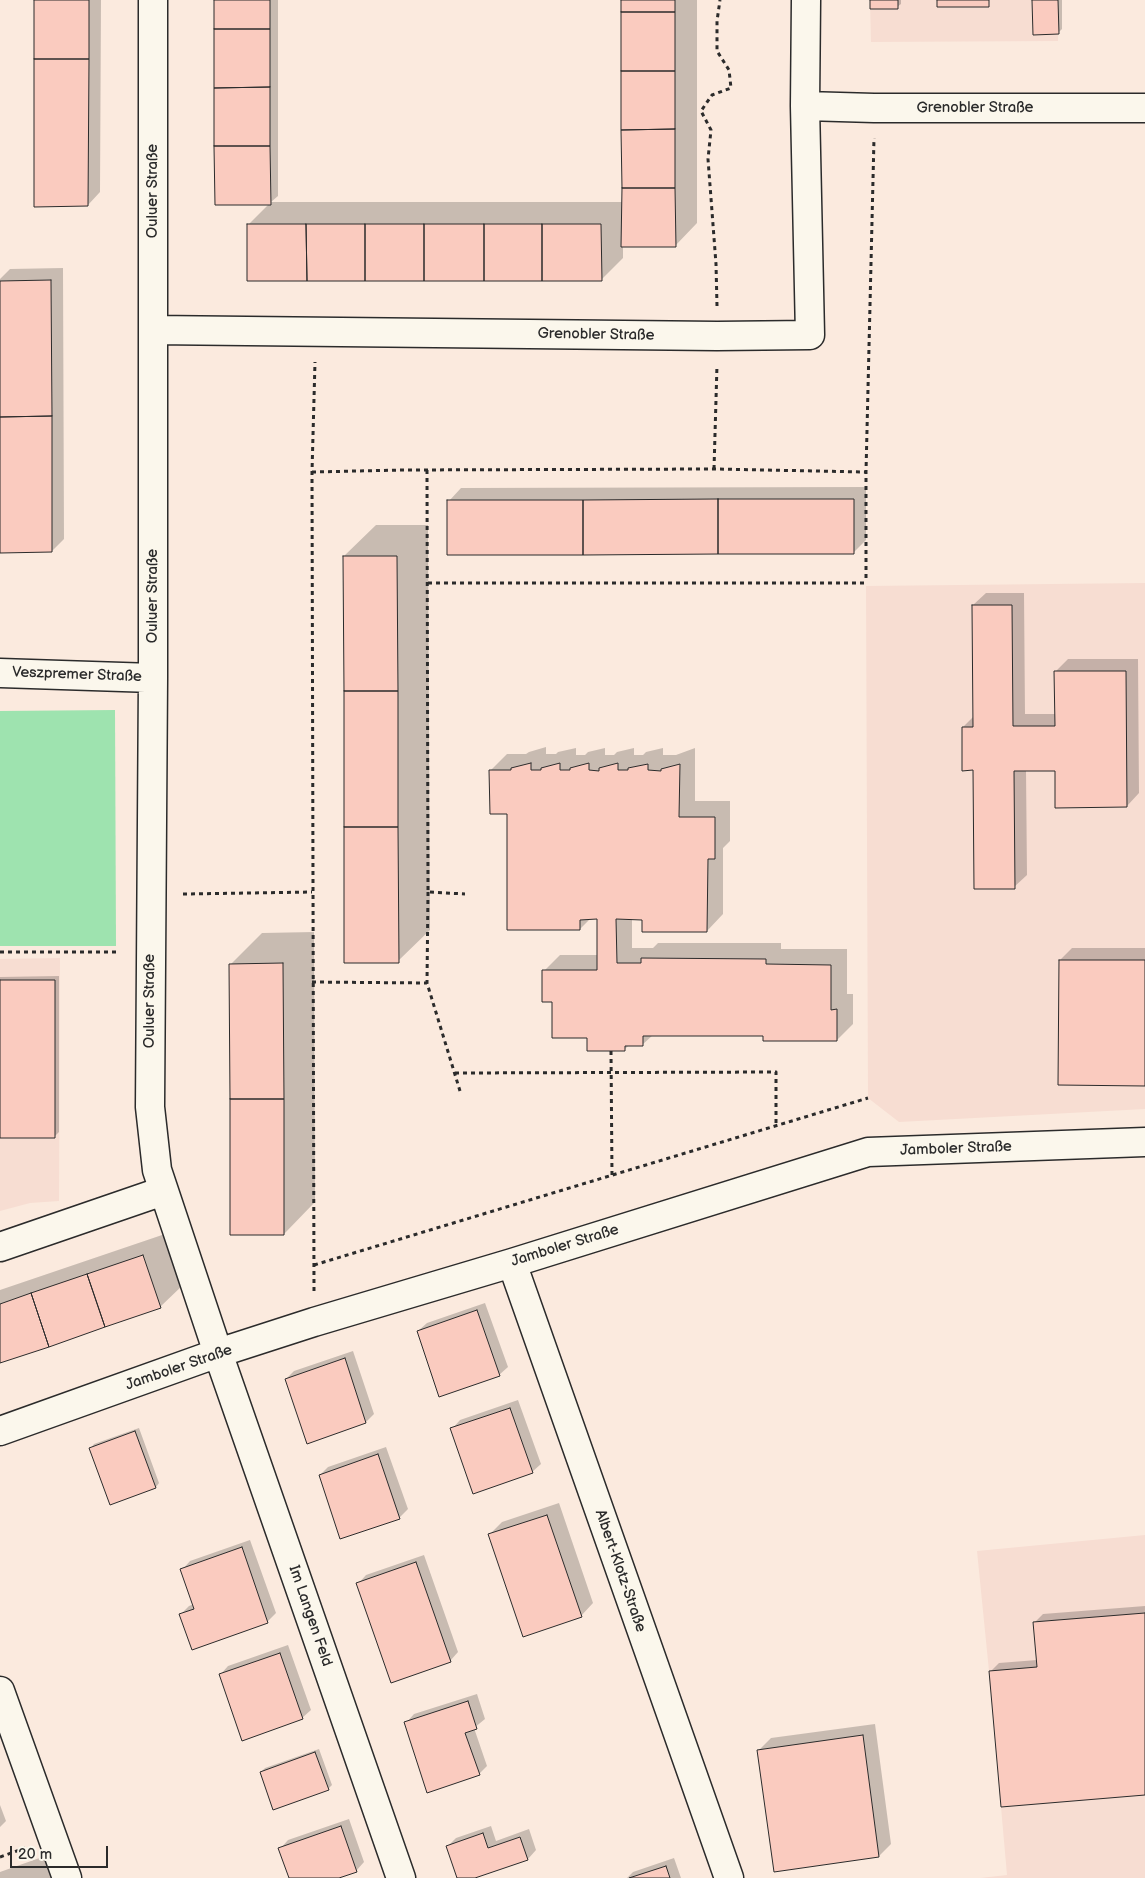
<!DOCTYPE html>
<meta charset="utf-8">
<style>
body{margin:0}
#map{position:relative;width:1145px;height:1878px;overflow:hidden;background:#fbeade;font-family:"Balsamiq Sans",sans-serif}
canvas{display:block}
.scale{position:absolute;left:10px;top:1846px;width:98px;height:22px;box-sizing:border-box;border:2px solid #2b2b2b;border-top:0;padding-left:6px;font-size:15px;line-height:18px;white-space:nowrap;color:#2b2b2b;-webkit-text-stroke:4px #fbf7ec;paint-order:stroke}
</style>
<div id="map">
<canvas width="1145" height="1878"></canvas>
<div class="scale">20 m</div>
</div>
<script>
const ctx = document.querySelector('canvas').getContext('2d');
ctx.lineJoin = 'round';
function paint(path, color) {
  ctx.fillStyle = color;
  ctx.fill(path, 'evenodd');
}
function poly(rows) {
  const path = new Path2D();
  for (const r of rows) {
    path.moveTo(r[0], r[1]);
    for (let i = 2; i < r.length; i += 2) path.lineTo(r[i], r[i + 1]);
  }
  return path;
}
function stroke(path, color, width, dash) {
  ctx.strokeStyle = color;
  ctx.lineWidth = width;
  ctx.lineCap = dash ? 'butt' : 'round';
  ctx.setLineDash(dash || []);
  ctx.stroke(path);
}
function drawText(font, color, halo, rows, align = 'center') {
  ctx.font = font + ' "Balsamiq Sans",sans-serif';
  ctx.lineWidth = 5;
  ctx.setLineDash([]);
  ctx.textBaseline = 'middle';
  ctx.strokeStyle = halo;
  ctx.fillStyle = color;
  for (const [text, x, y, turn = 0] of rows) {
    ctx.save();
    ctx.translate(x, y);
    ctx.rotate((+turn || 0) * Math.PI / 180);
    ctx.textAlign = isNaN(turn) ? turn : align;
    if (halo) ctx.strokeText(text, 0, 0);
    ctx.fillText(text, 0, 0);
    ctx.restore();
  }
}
const built = poly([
 [870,0,1058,0,1058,41,871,42],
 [1145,583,1145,1109,899,1122,868,1098,866,586],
 [60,958,59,1201,30,1203,0,1211,0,959],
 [1145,1535,1145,1878,980,1878,1007,1875,989,1671,977,1551]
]);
const green = poly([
 [115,710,116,946,0,946,0,711]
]);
const shadow = poly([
 [35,0,101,0,100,192,88,205],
 [215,0,278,0,278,196,271,202,623,202,622,0,697,0,697,223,675,246,623,246,623,258,601,280,248,225,269,204],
 [871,0,901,0,901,4,897,7],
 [1034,0,1062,0,1062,29,1058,33],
 [63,268,64,539,52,551,0,551,0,279,10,269],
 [866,487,866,540,854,552,449,501,461,488],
 [376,525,428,525,430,930,398,961,344,556],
 [986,593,1024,593,1025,714,1056,714,1055,672,1068,659,1138,659,1139,793,1127,806,1056,769,1026,770,1027,875,1014,887,974,769,963,727,974,716,973,605],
 [546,747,546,754,556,754,558,752,576,748,576,755,585,755,588,752,605,748,605,755,614,755,617,752,634,748,634,755,643,755,646,752,663,748,663,755,676,755,695,748,695,801,730,801,730,841,723,848,723,914,707,931,643,918,632,918,632,948,653,948,658,943,781,943,781,949,847,949,847,994,853,994,853,1024,837,1040,764,1035,653,1035,642,1045,629,1045,624,1050,589,1037,553,1001,544,971,560,955,598,955,598,918,591,918,580,929,509,813,491,770,507,754,526,754,529,752],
 [314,932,315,1202,284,1234,231,964,262,933],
 [1072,948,1145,948,1145,1084,1060,960],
 [59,976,59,1132,55,1136,0,1137,0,977],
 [165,1234,183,1285,160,1307,0,1362,0,1290],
 [485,1303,508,1367,499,1375,418,1331,427,1323],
 [353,1351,374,1414,366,1422,286,1379,294,1371],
 [518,1400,541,1464,532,1472,452,1429,460,1420],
 [139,1428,159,1483,156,1487,91,1448,94,1444],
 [386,1447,408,1509,399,1518,320,1475,328,1467],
 [559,1503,593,1603,581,1616,489,1535,502,1522],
 [250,1540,276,1613,267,1622,181,1614,189,1606,194,1604,182,1570,190,1561],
 [424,1555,458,1652,450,1661,358,1584,366,1575],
 [1145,1606,1145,1794,991,1671,999,1663,1037,1660,1034,1623,1043,1614],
 [288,1645,311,1710,302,1718,220,1675,228,1666],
 [477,1694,485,1719,474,1728,487,1766,479,1774,406,1723,414,1714],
 [875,1724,891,1844,879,1856,759,1750,771,1738],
 [319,1749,332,1785,328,1789,261,1772,265,1768],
 [0,1805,6,1821,0,1827],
 [349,1819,364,1862,356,1871,335,1878,290,1878,280,1849,288,1840],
 [491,1826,496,1841,529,1829,536,1850,528,1859,471,1878,459,1878,448,1846,456,1838],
 [48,1855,56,1878,0,1878,0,1872],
 [674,1858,681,1878,627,1878,633,1872]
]);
const building = poly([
 [34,0,89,0,89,59,34,59,34,0],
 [214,0,270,0,270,29,214,29,214,0],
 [621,0,675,0,675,12,621,12,621,0],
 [870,0,898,0,898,9,870,9,870,0],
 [937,0,989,0,989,7,937,7,937,0],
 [1032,0,1058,0,1059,34,1033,35,1032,0],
 [621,12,675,12,675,71,621,71,621,12],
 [214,29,270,29,270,87,214,88,214,29],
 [34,59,89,59,88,206,34,207,34,59],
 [621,71,675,71,675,129,621,130,621,71],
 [270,87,270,146,214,146,214,88,270,87],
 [675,129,675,188,622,188,621,130,675,129],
 [214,146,270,146,271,205,215,205,214,146],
 [622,188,675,188,676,247,621,247,622,188],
 [247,224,306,224,307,281,247,281,247,224],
 [306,224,365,224,365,281,307,281,306,224],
 [365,224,424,224,424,281,365,281,365,224],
 [424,224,484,224,484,281,424,281,424,224],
 [484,224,542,224,542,281,484,281,484,224],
 [542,224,601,224,602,281,542,281,542,224],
 [51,280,52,416,0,417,0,281,51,280],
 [52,416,52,552,0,553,0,417,52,416],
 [718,499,718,554,583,555,583,500,718,499],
 [718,499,854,499,854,554,718,554,718,499],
 [447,500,583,500,583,555,447,555,447,500],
 [343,556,397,556,398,691,344,691,343,556],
 [972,605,1012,605,1013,726,1055,726,1054,671,1126,671,1127,807,1055,808,1055,771,1014,771,1015,889,974,889,973,770,962,771,962,727,973,727,972,605],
 [344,691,398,691,398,827,344,827,344,691],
 [531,763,531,770,541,770,541,768,560,763,560,770,570,770,570,768,589,763,589,770,599,771,599,768,618,763,618,770,628,770,628,768,648,764,648,770,661,771,661,769,680,764,679,817,715,817,715,859,708,859,707,932,642,932,642,920,616,919,617,963,641,963,641,958,766,959,766,964,831,965,831,1010,837,1009,837,1041,763,1041,763,1036,643,1036,643,1046,625,1046,625,1051,587,1051,587,1038,552,1038,552,1002,542,1002,542,970,597,970,597,919,580,920,580,930,507,930,507,814,490,814,489,770,511,770,511,768,531,763],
 [344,827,398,827,399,963,344,963,344,827],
 [1059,960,1145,960,1145,1086,1058,1085,1059,960],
 [283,963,284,1099,230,1099,229,964,283,963],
 [0,980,55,980,55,1138,0,1138,0,980],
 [230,1099,284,1099,284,1235,230,1235,230,1099],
 [143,1255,161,1308,105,1327,87,1274,143,1255],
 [87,1274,105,1327,49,1347,31,1293,87,1274],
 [31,1293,49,1347,0,1363,0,1304,31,1293],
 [477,1310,500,1376,439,1397,417,1331,477,1310],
 [345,1358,366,1423,307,1444,285,1379,345,1358],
 [510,1408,533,1473,473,1494,450,1428,510,1408],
 [135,1431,156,1488,110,1505,89,1448,135,1431],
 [378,1454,400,1519,340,1539,319,1475,378,1454],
 [547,1515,582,1617,523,1637,488,1534,547,1515],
 [242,1547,268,1623,192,1650,179,1614,194,1609,180,1569,242,1547],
 [416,1562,451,1662,391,1683,356,1583,416,1562],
 [1145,1613,1145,1795,1001,1807,989,1671,1037,1667,1033,1622,1145,1613],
 [280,1653,303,1719,242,1741,219,1674,280,1653],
 [468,1701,477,1729,465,1733,480,1775,427,1793,404,1722,468,1701],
 [863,1735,879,1857,774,1872,757,1750,863,1735],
 [315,1752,329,1790,273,1810,260,1772,315,1752],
 [341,1826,357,1872,339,1878,289,1878,278,1848,341,1826],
 [483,1833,488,1848,520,1837,528,1860,475,1878,457,1878,446,1846,483,1833],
 [666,1866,670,1878,629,1878,666,1866]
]);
const path = poly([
 [717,306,716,264,708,159,711,130,701,111,712,95,731,88,729,70,717,51,717,21,720,0],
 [714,469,717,365],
 [427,470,428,892,465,894],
 [312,472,403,470,714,469,866,472],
 [866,578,866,472,874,138],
 [428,583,865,583],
 [428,892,427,983,460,1091],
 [183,894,312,892],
 [0,952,120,952],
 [312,982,427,983],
 [611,1051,612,1176],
 [455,1073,776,1072,776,1126],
 [314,1265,868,1098],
 [314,1291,312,472,315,362],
 [0,1857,25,1848]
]);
const minor = poly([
 [153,0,153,678,150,1107,157,1170,218,1353,401,1878],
 [805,106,806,0],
 [153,330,717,336,810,335,805,106,874,108,1145,108],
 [0,673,153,678],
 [0,1247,163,1191],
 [512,1263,729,1878],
 [0,1431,218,1353,314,1322,512,1263,868,1152,1145,1142],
 [0,1691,67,1878]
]);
const streetNames = [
 ["Grenobler Straße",975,108],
 ["Ouluer Straße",153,191,-90],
 ["Grenobler Straße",596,335,1],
 ["Ouluer Straße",153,596,-90],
 ["Veszpremer Straße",77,675,2],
 ["Ouluer Straße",150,1001,-90],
 ["Jamboler Straße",956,1149,-2],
 ["Jamboler Straße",565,1246,-17],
 ["Jamboler Straße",179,1368,-19],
 ["Albert-Klotz-Straße",620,1571,71],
 ["Im Langen Feld",310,1616,71]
];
paint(built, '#f7ddd2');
paint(green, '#9ee3af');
paint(shadow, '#0003');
paint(building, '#facbbf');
stroke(building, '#2b2b2b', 1);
stroke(minor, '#2b2b2b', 31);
stroke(path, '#2b2b2b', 3, [4, 4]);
stroke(minor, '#fbf7ec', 28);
drawText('15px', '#2b2b2b', '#fbf7ec', streetNames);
</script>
